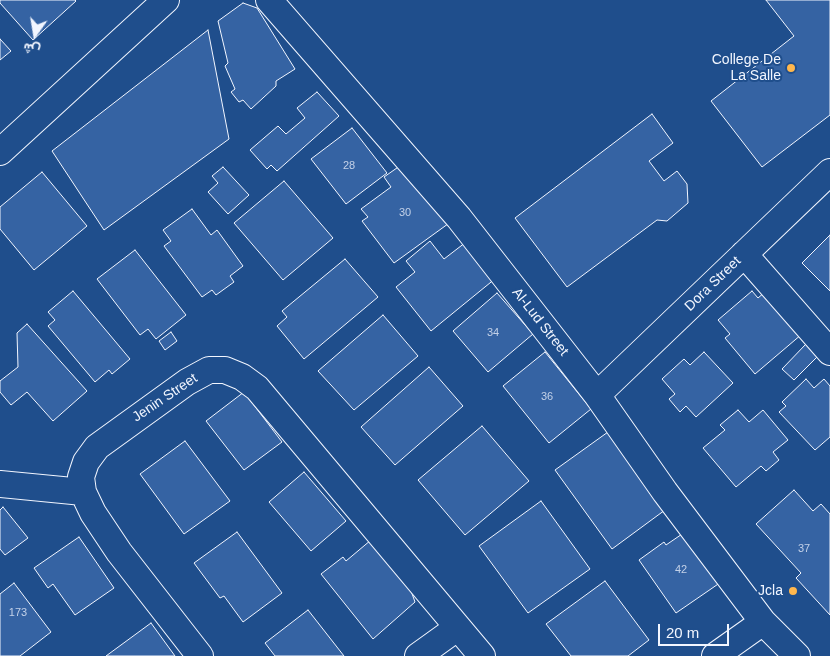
<!DOCTYPE html>
<meta charset="utf-8">
<style>
body{margin:0}
#map{position:relative;width:830px;height:656px;overflow:hidden;background:#1f4e8c;font-family:Arial,Vazirmatn,sans-serif}
canvas{display:block}
.north{position:absolute;left:10px;top:10px;width:50px;height:50px;-webkit-text-stroke:4px #1f4e8c;paint-order:stroke;rotate:193deg;font-size:14px;font-weight:700;line-height:20px;text-align:center;color:#f2f6ff}
.north::after{content:'';display:block;margin:auto;width:18px;height:22px;background:#f2f6ff;clip-path:polygon(50% 0,100% 100%,50% 72%,0 100%)}
.scale{position:absolute;left:658px;top:624px;width:71px;height:22px;box-sizing:border-box;border:2px solid #f2f6ff;border-top:0;padding-left:6px;font-size:15px;line-height:18px;white-space:nowrap;color:#f2f6ff;-webkit-text-stroke:4px #1f4e8c;paint-order:stroke}
</style>
<div id="map">
<canvas width="830" height="656"></canvas>
<div class="north">ش</div>
<div class="scale">20 m</div>
</div>
<script>
const ctx = document.querySelector('canvas').getContext('2d');
ctx.lineJoin = 'round';
function paint(path, color) {
  ctx.fillStyle = color;
  ctx.fill(path, 'evenodd');
}
function poly(rows) {
  const path = new Path2D();
  for (const r of rows) {
    path.moveTo(r[0], r[1]);
    for (let i = 2; i < r.length; i += 2) path.lineTo(r[i], r[i + 1]);
  }
  return path;
}
function stroke(path, color, width, dash) {
  ctx.strokeStyle = color;
  ctx.lineWidth = width;
  ctx.lineCap = dash ? 'butt' : 'round';
  ctx.setLineDash(dash || []);
  ctx.stroke(path);
}
function drawText(font, color, halo, rows, align = 'center') {
  ctx.font = font + ' Arial,sans-serif';
  ctx.lineWidth = 4;
  ctx.setLineDash([]);
  ctx.textBaseline = 'middle';
  ctx.strokeStyle = halo;
  ctx.fillStyle = color;
  for (const [text, x, y, turn = 0] of rows) {
    ctx.save();
    ctx.translate(x, y);
    ctx.rotate((+turn || 0) * Math.PI / 180);
    ctx.textAlign = isNaN(turn) ? turn : align;
    if (halo) ctx.strokeText(text, 0, 0);
    ctx.fillText(text, 0, 0);
    ctx.restore();
  }
}
const building = poly([
 [0,0,75,0,76,1,33,40,0,3,0,0],
 [766,0,830,0,830,115,762,167,711,101,794,36,766,0],
 [243,3,257,8,295,69,276,81,276,86,251,109,243,100,239,102,231,92,235,89,225,66,228,63,218,21,243,3],
 [208,30,229,139,104,230,52,151,208,30],
 [0,39,11,51,0,60,0,39],
 [317,92,339,116,277,171,271,165,267,169,250,150,278,126,286,134,305,118,297,108,317,92],
 [652,114,673,143,649,161,664,181,677,171,687,184,688,203,667,221,657,220,567,287,515,218,652,114],
 [352,128,387,173,346,204,311,159,352,128],
 [404,163,452,221,394,263,362,221,368,217,361,209,391,187,384,177,404,163],
 [223,167,249,195,228,214,208,192,218,183,212,176,223,167],
 [42,172,87,226,34,270,0,229,0,207,42,172],
 [284,181,333,238,283,280,234,223,284,181],
 [192,209,211,235,217,230,243,266,230,276,234,282,216,295,212,290,202,297,164,246,171,241,163,230,192,209],
 [830,235,830,291,802,263,830,235],
 [470,239,496,278,431,331,396,287,415,272,406,261,430,241,444,259,470,239],
 [135,250,186,315,156,339,148,329,140,335,97,279,135,250],
 [345,259,378,297,304,359,277,326,287,317,282,311,345,259],
 [73,291,130,359,112,374,109,370,95,382,48,326,55,320,48,312,73,291],
 [752,291,758,298,765,292,802,334,755,374,725,338,730,334,718,320,752,291],
 [497,293,533,334,488,372,453,331,497,293],
 [383,315,418,356,354,410,318,371,383,315],
 [27,324,87,391,53,421,27,392,11,405,0,392,0,381,18,367,17,333,27,324],
 [171,332,177,341,165,350,159,341,171,332],
 [806,344,818,356,794,380,782,369,806,344],
 [545,352,591,409,549,443,503,386,545,352],
 [704,352,733,383,696,417,686,406,680,412,669,399,675,394,662,379,684,359,690,365,704,352],
 [429,367,463,406,395,465,361,427,429,367],
 [806,379,814,388,824,379,830,386,830,437,815,450,779,412,786,406,782,402,806,379],
 [244,392,282,442,244,470,206,421,244,392],
 [738,410,749,422,763,410,788,440,773,452,779,460,766,471,761,466,736,487,703,448,725,430,720,425,738,410],
 [482,426,529,481,465,535,418,480,482,426],
 [608,432,665,510,612,549,555,470,608,432],
 [185,441,230,501,184,534,140,474,185,441],
 [304,472,346,521,311,551,269,502,304,472],
 [794,490,813,511,821,504,830,514,830,615,796,578,801,573,756,524,794,490],
 [541,501,590,569,528,613,479,546,541,501],
 [3,507,28,538,5,555,0,549,0,510,3,507],
 [688,530,724,580,676,613,639,560,664,542,666,545,688,530],
 [237,532,282,593,243,622,224,596,220,598,194,563,237,532],
 [79,537,114,588,75,615,53,584,48,588,34,568,79,537],
 [371,540,410,588,415,602,373,639,321,574,343,557,346,561,371,540],
 [605,581,649,640,628,656,571,656,546,624,605,581],
 [14,583,51,632,20,656,0,656,0,594,14,583],
 [308,610,344,656,275,656,265,643,308,610],
 [151,623,175,656,106,656,151,623]
]);
const minor = poly([
 [269,0,459,218,597,395,665,492,763,622,797,656],
 [0,152,166,0],
 [744,254,830,352],
 [597,395,830,172],
 [0,484,83,492],
 [200,656,119,552,93,513,83,492,81,477,86,462,97,447,187,382,209,370,225,370,242,377,257,388,482,656],
 [418,656,457,628],
 [715,656,763,622]
]);
const markers = [
 [791,68,5,"#ffb74d"],
 [793,591,5,"#ffb74d"]
];
const numberNames = [
 ["28",349,166],
 ["30",405,213],
 ["34",493,333],
 ["36",547,397],
 ["37",804,549],
 ["42",681,570],
 ["173",18,613]
];
const poiNames = [
 ["College De",781,60],
 ["La Salle",781,76],
 ["Jcla",783,591]
];
const streetNames = [
 ["Dora Street",713,284,-44],
 ["Al-Lud Street",540,322,52],
 ["Jenin Street",165,398,-34]
];
paint(building, '#3563a3');
stroke(building, '#f2f6ff', 1);
stroke(minor, '#f2f6ff', 28);
stroke(minor, '#1f4e8c', 26);
for (const [x, y, r, color] of markers) {
  const dot = new Path2D();
  dot.arc(x, y, r, 0, 2 * Math.PI);
  ctx.fillStyle = color;
  ctx.fill(dot);
  stroke(dot, '#1f4e8c', 2);
}
drawText('11px', '#c3d1e8', null, numberNames);
drawText('14px', '#f2f6ff', '#1f4e8c', poiNames, 'right');
drawText('14px', '#f2f6ff', '#1f4e8c', streetNames);
</script>
